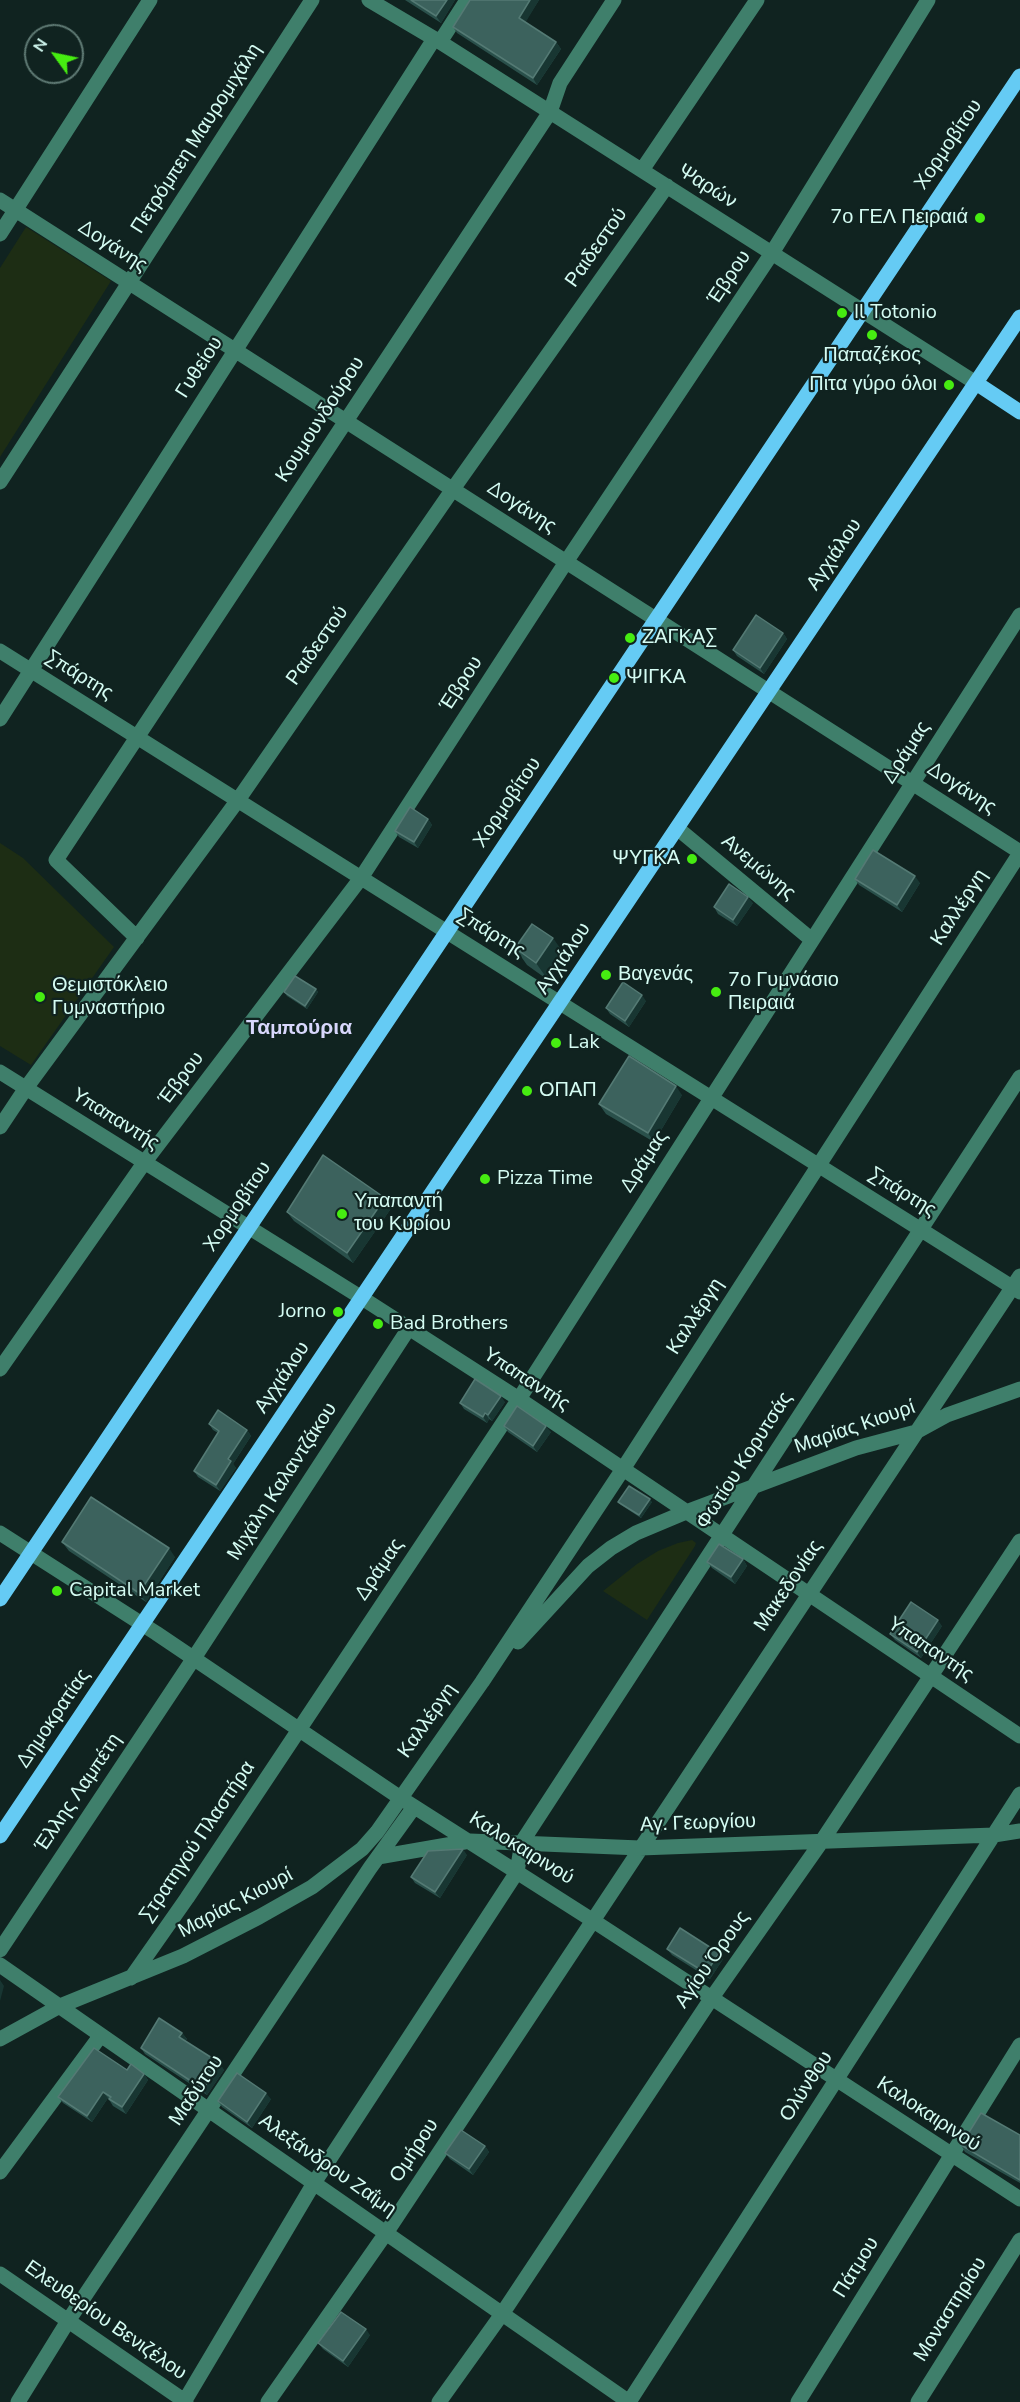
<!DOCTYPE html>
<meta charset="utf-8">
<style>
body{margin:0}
#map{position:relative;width:1020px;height:2402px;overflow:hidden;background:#102320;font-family:"Nunito Sans",sans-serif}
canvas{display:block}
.north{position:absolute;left:24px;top:24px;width:60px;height:60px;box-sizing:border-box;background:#102320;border:2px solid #5f7a74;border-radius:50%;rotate:303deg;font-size:16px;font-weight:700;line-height:24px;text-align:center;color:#d5fcf3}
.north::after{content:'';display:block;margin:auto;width:21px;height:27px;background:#46ec11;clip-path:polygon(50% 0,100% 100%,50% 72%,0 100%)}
</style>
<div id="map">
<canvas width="1020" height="2402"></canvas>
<div class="north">N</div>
</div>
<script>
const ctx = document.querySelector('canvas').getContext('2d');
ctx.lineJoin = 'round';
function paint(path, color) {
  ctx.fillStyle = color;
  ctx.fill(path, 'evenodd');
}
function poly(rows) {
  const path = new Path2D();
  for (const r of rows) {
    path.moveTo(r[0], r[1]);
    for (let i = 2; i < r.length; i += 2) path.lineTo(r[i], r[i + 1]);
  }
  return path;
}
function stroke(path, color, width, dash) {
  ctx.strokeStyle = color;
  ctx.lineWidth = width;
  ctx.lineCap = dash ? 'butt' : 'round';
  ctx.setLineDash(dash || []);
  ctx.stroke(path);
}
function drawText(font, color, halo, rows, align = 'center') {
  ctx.font = font + ' "Nunito Sans",sans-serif';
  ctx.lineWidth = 4.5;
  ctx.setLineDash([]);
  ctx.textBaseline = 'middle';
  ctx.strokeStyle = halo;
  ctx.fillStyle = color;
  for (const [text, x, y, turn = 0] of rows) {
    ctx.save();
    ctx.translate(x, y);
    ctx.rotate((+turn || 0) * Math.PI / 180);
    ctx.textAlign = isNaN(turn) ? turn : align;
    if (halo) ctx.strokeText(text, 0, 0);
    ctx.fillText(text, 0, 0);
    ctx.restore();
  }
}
const green = poly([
 [26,227,111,281,0,457,0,268],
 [0,843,23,858,114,947,31,1065,0,1046],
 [692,1540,696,1543,695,1546,647,1620,603,1591,637,1564,658,1551,678,1543]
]);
const minor = poly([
 [369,0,440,42,976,383],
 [440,42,467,0],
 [642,170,757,0],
 [0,200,1020,852],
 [0,234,150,0],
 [0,482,312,0],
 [0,651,1020,1292],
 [0,719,434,39],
 [677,828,812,940],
 [137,938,56,860,550,112,560,83,614,0],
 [0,1072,362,1298,519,1399,1020,1736],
 [0,1127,26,1088,238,800,453,489,667,186],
 [0,1369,144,1163,361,878,566,562,772,253,928,0],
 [0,1533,156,1633,399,1797,592,1920,1020,2199],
 [518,1642,588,1566,611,1548,636,1533,686,1512,856,1448,916,1432,947,1415,1020,1389],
 [378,1857,470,1841,640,1848,994,1835,1020,1831],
 [0,1950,194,1658,409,1328],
 [0,1965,629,2402],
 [131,1978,187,1898,519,1399,1020,615],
 [0,2039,60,2006,183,1956,259,1917,312,1887,362,1849,377,1832,482,1682,623,1469,1020,853],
 [0,2172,101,2035],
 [0,2274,186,2402],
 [18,2402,68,2321,370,1868,414,1807],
 [184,2402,314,2183,517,1872,522,1842,1020,1077],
 [268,2402,386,2233,1020,1276],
 [439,2402,502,2314,711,1999,822,1841,1020,1541],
 [629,2402,1020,1794],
 [798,2402,1020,2045],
 [918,2402,1020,2240]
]);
const major = poly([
 [976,383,1020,412],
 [0,1599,1020,76],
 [0,1836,1020,317]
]);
const wall = poly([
 [405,0,455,0,441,23],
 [470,0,539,0,525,22,556,42,561,49,537,85,457,33,453,27],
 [783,633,787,639,764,674,737,656,733,650],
 [428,819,432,825,418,848,399,837,395,831],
 [855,879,920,883,902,912,859,885],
 [753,903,737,926,718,914,714,907],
 [515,948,565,955,548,980,527,965],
 [316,989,318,992,307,1009,287,996,284,992],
 [646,1001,629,1027,610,1014,606,1008],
 [682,1095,654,1142,606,1114,599,1104],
 [385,1198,392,1207,353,1263,294,1221,287,1212],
 [505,1402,492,1421,489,1419,487,1423,464,1409,460,1403],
 [209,1424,247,1430,251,1436,233,1464,236,1468,220,1491,198,1477,194,1471,218,1433,213,1430],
 [504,1426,551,1432,537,1452,508,1432],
 [618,1502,652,1502,641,1518,621,1505],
 [62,1542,175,1557,146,1602,69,1551],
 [743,1559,747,1566,735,1584,712,1568,707,1562],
 [942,1626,921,1658,895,1640,890,1634],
 [467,1855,440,1898,415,1883,411,1877],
 [667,1949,723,1959,710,1979,672,1955],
 [182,2033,187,2039,185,2041,224,2070,207,2095,145,2054,141,2048],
 [127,2070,144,2074,148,2080,126,2114,113,2106,108,2098,92,2122,63,2103,58,2097],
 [271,2099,252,2128,222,2107,218,2101],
 [1020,2135,1020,2183,965,2152,961,2145],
 [485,2146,489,2152,473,2175,450,2159,445,2153],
 [370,2335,348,2367,323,2349,318,2343]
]);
const shadedWall = poly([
 [447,0,455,0,441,23,436,16],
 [530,0,539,0,524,25,519,18],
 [556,42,561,49,537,85,533,78],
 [783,633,787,639,764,674,760,668],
 [428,819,432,825,418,848,414,842],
 [915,876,920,883,902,912,897,905],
 [748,897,753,903,737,926,733,920],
 [553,938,565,955,548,980,536,963],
 [316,989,318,992,307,1009,305,1006],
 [642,995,646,1001,629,1027,625,1021],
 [676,1086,682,1095,654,1142,648,1133],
 [385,1198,392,1207,353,1263,347,1253],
 [501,1396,505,1402,492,1421,488,1415],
 [485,1413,489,1419,487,1423,483,1417],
 [546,1426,551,1432,537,1452,533,1446],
 [247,1430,251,1436,233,1464,236,1468,220,1491,216,1485,228,1459],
 [650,1499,652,1502,641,1518,639,1515],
 [169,1548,175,1557,146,1602,139,1593],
 [743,1559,747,1566,735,1584,731,1577],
 [938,1620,942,1626,921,1658,917,1652],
 [463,1849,467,1855,440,1898,435,1892],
 [719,1953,723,1959,710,1979,706,1973],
 [0,1980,4,1986,0,2001],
 [182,2033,187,2039,184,2044,179,2037],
 [220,2063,224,2070,207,2095,203,2089],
 [144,2074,148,2080,126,2114,122,2107],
 [103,2092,108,2098,92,2122,87,2116],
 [266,2093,271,2099,252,2128,247,2122],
 [485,2146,489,2152,473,2175,469,2169],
 [366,2329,370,2335,348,2367,343,2361]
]);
const building = poly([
 [411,0,447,0,436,16,411,0],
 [470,0,530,0,519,18,556,42,533,78,453,27,470,0],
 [756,615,783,633,760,668,733,650,756,615],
 [410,807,428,819,414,842,395,831,410,807],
 [873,850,915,876,897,905,855,879,873,850],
 [729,884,748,897,733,920,714,907,729,884],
 [532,924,553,938,536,963,515,948,532,924],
 [295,976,316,989,305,1006,284,992,295,976],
 [623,982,642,995,625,1021,606,1008,623,982],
 [629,1056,676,1086,648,1133,599,1104,629,1056],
 [323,1155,385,1198,347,1253,287,1212,323,1155],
 [475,1379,501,1396,488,1415,485,1413,483,1417,460,1403,475,1379],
 [517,1406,546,1426,533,1446,504,1426,517,1406],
 [218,1410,247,1430,228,1459,231,1461,216,1485,194,1471,219,1431,209,1424,218,1410],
 [629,1486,650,1499,639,1515,618,1502,629,1486],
 [91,1497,169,1548,139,1593,62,1542,91,1497],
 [719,1544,743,1559,731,1577,707,1562,719,1544],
 [911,1602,938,1620,917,1652,890,1634,911,1602],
 [463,1849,435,1892,411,1877,428,1851,463,1849],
 [680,1928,719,1953,706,1973,667,1949,680,1928],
 [159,2018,182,2033,179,2037,220,2063,203,2089,141,2048,159,2018],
 [94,2048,127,2070,131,2064,144,2074,122,2107,109,2099,111,2097,103,2092,87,2116,58,2097,94,2048],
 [237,2073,266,2093,247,2122,218,2101,237,2073],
 [981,2113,1020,2135,1020,2180,961,2145,981,2113],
 [461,2130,485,2146,469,2169,445,2153,461,2130],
 [341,2312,366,2329,343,2361,318,2343,341,2312]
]);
const markers = [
 [980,218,6,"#46ec11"],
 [842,313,6,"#46ec11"],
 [872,335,6,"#46ec11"],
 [949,385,6,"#46ec11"],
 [630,638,6,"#46ec11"],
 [614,678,6,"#46ec11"],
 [692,859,6,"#46ec11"],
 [606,975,6,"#46ec11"],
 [716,992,6,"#46ec11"],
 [40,997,6,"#46ec11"],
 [556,1043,6,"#46ec11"],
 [527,1091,6,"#46ec11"],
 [485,1179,6,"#46ec11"],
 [342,1214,6,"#46ec11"],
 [338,1312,6,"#46ec11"],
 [378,1324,6,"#46ec11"],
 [57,1591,6,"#46ec11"]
];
const streetNames = [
 ["Πετρόμπεη Μαυρομιχάλη",197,139,-57],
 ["Χορμοβίτου",949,145,-56],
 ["Ψαρών",707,187,32],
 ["Δογάνης",112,247,33],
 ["Ραιδεστού",597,248,-55],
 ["Έβρου",730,278,-56],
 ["Γυθείου",200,368,-57],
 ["Κουμουνδούρου",321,420,-57],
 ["Δογάνης",521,508,33],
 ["Αγχιάλου",835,555,-56],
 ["Ραιδεστού",318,646,-55],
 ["Σπάρτης",79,676,32],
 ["Έβρου",462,684,-57],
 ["Δράμας",907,753,-57],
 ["Δογάνης",961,789,33],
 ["Χορμοβίτου",508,803,-56],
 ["Ανεμώνης",758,868,40],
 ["Καλλέργη",960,908,-57],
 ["Σπάρτης",491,934,32],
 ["Αγχιάλου",564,959,-56],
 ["Έβρου",182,1079,-53],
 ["Υπαπαντής",115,1120,32],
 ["Δράμας",645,1162,-57],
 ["Σπάρτης",902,1193,32],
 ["Χορμοβίτου",238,1207,-56],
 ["Καλλέργη",696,1317,-57],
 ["Αγχιάλου",283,1378,-56],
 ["Υπαπαντής",526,1380,33],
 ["Μαρίας Κιουρί",855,1428,-19],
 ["Φωτίου Κορυτσάς",745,1461,-57],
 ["Μιχάλη Καλαντζάκου",283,1482,-57],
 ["Δράμας",380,1570,-56],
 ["Μακεδονίας",789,1586,-56],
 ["Υπαπαντής",930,1650,34],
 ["Δημοκρατίας",54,1719,-56],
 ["Καλλέργη",428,1721,-55],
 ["Έλλης Λαμπέτη",79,1793,-56],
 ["Αγ. Γεωργίου",698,1824,-2],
 ["Στρατηγού Πλαστήρα",198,1842,-56],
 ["Καλοκαιρινού",521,1849,32],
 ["Μαρίας Κιουρί",236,1904,-28],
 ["Αγίου Όρους",713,1960,-55],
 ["Ολύνθου",807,2087,-57],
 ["Μαδύτου",197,2091,-56],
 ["Καλοκαιρινού",928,2115,33],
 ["Ομήρου",415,2151,-57],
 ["Αλεξάνδρου Ζαΐμη",327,2166,35],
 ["Πάτμου",857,2268,-58],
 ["Μοναστηρίου",951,2310,-58],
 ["Ελευθερίου Βενιζέλου",105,2321,35]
];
const poiNames = [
 ["7ο ΓΕΛ Πειραιά",968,218,"right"],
 ["Il Totonio",854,313],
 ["Παπαζέκος",872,356,"center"],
 ["Πιτα γύρο όλοι",937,385,"right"],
 ["ΖΑΓΚΑΣ",642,638],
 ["ΨΙΓΚΑ",626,678],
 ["ΨΥΓΚΑ",680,859,"right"],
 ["Βαγενάς",618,975],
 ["7ο Γυμνάσιο",728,981],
 ["Πειραιά",728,1004],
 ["Θεμιστόκλειο",52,986],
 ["Γυμναστήριο",52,1009],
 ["Lak",568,1043],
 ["ΟΠΑΠ",539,1091],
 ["Pizza Time",497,1179],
 ["Υπαπαντή",354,1202],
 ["του Κυρίου",354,1225],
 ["Jorno",326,1312,"right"],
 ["Bad Brothers",390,1324],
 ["Capital Market",69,1591]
];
const neighbourhoodNames = [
 ["Ταμπούρια",299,1029]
];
paint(green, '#1d2d14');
stroke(minor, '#3f7f6b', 15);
stroke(major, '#65cbf4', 15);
paint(wall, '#2a504b');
paint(shadedWall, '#183632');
paint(building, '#3c625d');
stroke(building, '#547a74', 1.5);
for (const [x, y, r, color] of markers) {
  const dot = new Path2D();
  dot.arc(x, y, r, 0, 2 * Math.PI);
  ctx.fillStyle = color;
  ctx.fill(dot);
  stroke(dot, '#102320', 2);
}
drawText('20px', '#d5fcf3', '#102320', streetNames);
drawText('20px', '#d5fcf3', '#102320', poiNames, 'left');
drawText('bold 21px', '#d8d7fc', '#102320', neighbourhoodNames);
</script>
